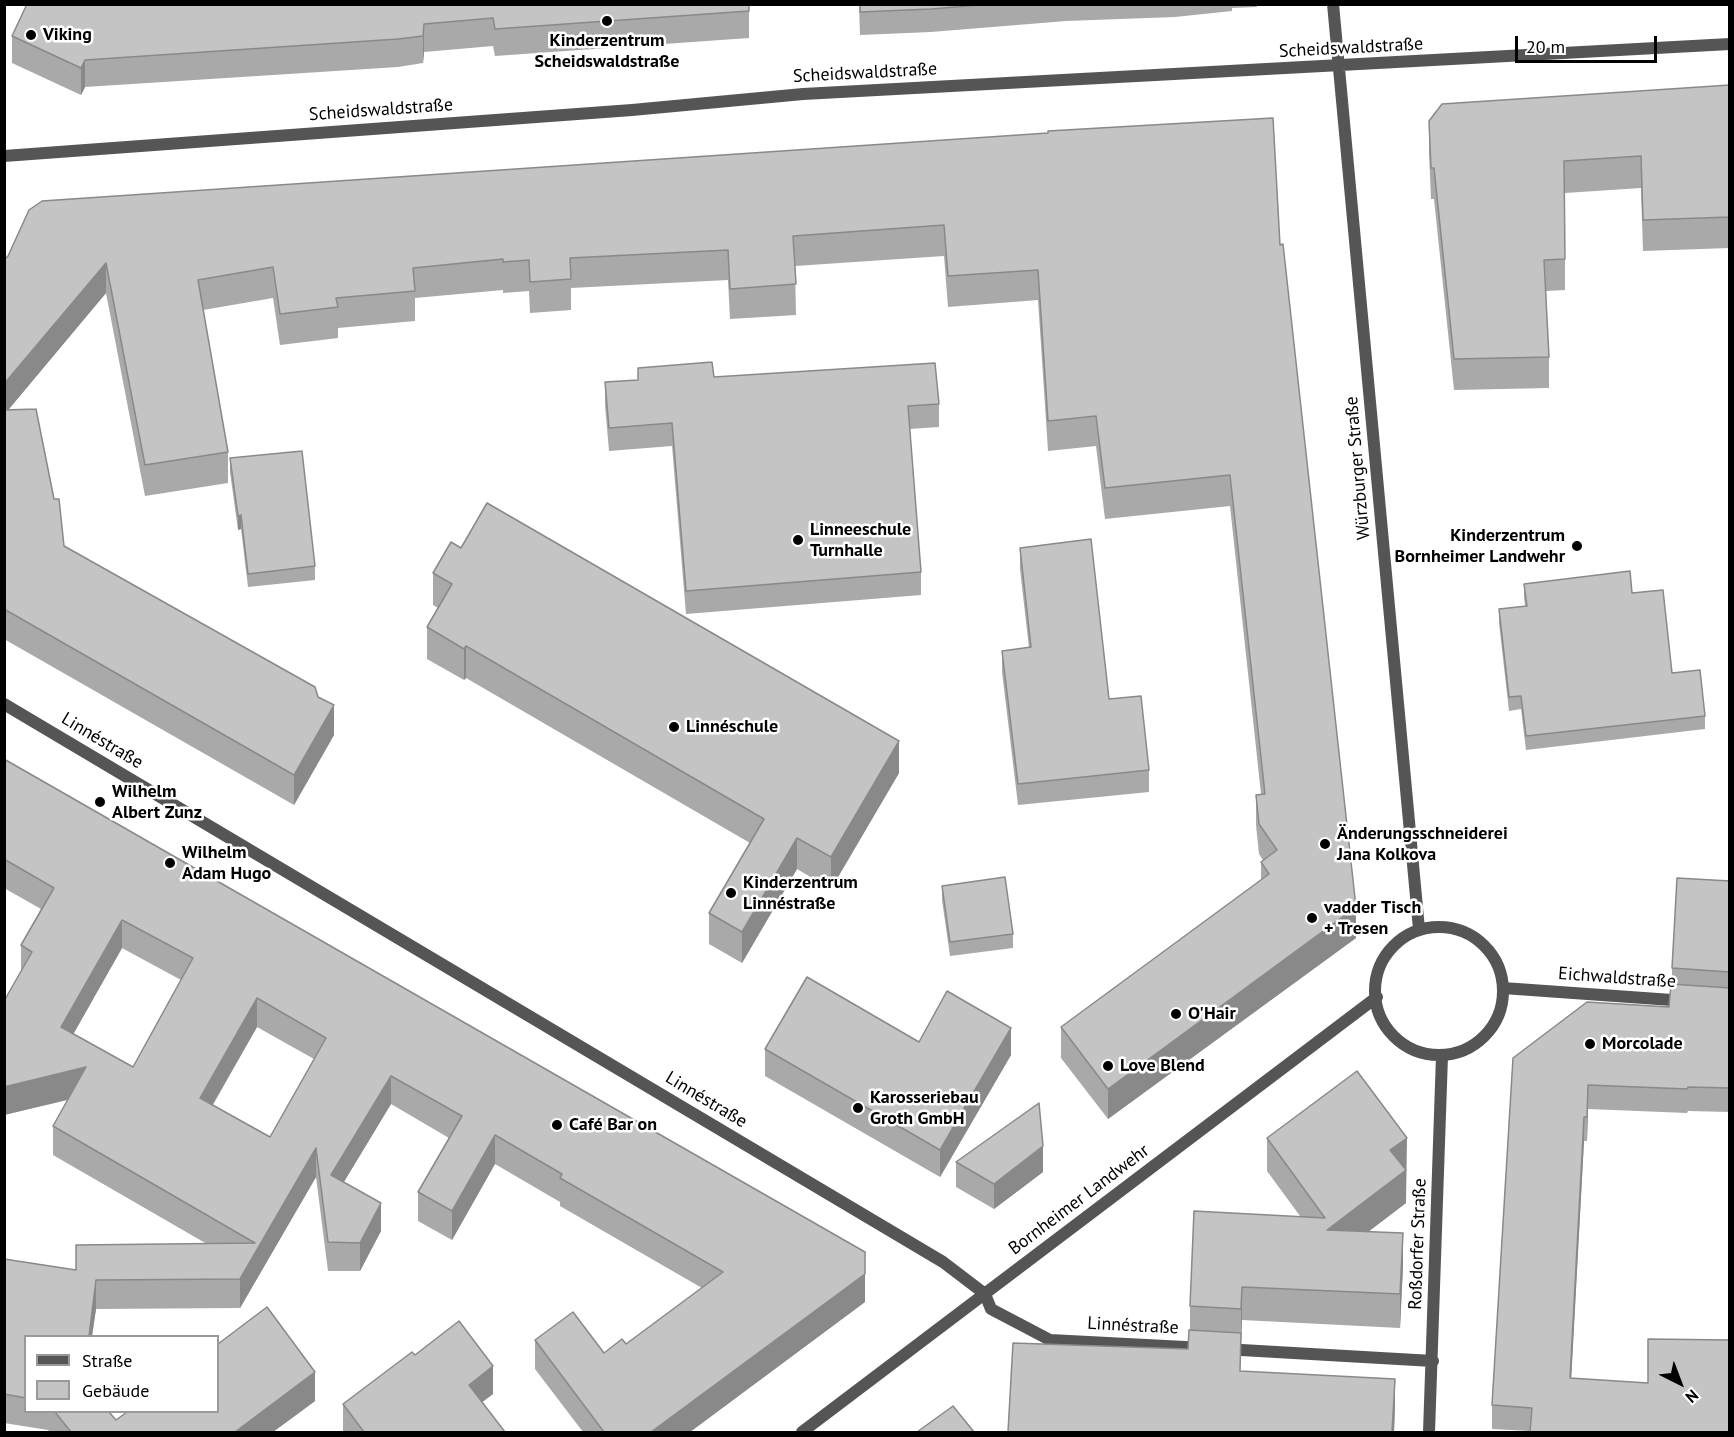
<!DOCTYPE html>
<meta charset="utf-8">
<style>
body{margin:0}
#map{position:relative;width:1734px;height:1437px;overflow:hidden;background:#fff;font-family:"PT Sans",sans-serif}
canvas{display:block}
.frame{position:absolute;inset:0;border:6px solid #000;pointer-events:none}
.legend{position:absolute;left:24px;top:1335px;width:195px;height:78px;box-sizing:border-box;background:#fff;border:2px solid #999;margin:0;padding:8px 10px;list-style:none;font-size:18px;color:#000}
.legend li{display:flex;align-items:center;gap:12px;height:30px}
.legend b{width:30px;border:2px solid #999}
.north{position:absolute;left:1650px;top:1353px;width:60px;height:60px;-webkit-text-stroke:4px #fff;paint-order:stroke;rotate:138deg;font-size:16px;font-weight:700;line-height:24px;text-align:center;color:#000}
.north::after{content:'';display:block;margin:auto;width:21px;height:27px;background:#000;clip-path:polygon(50% 0,100% 100%,50% 72%,0 100%)}
.scale{position:absolute;left:1515px;top:36px;width:142px;height:27px;box-sizing:border-box;border:3px solid #000;border-top:0;padding-left:8px;font-size:18px;line-height:21px;white-space:nowrap;color:#000;-webkit-text-stroke:4px #fff;paint-order:stroke}
</style>
<div id="map">
<canvas width="1734" height="1437"></canvas>
<div class="frame"></div>
<ul class="legend">
<li><b style="height:8px;background:#555"></b>Straße</li>
<li><b style="height:16px;background:#c4c4c4"></b>Gebäude</li>
</ul>
<div class="north">N</div>
<div class="scale">20 m</div>
</div>
<script>
const ctx = document.querySelector('canvas').getContext('2d');
ctx.lineJoin = 'round';
function poly(rows) {
  const path = new Path2D();
  for (const r of rows) {
    if (r.length === 3) {
      path.moveTo(r[0] + r[2], r[1]);
      path.arc(r[0], r[1], r[2], 0, 2 * Math.PI);
      continue;
    }
    path.moveTo(r[0], r[1]);
    for (let i = 2; i < r.length; i += 2) path.lineTo(r[i], r[i + 1]);
  }
  return path;
}
function stroke(path, color, width, dash) {
  ctx.strokeStyle = color;
  ctx.lineWidth = width;
  ctx.lineCap = dash ? 'butt' : 'round';
  ctx.setLineDash(dash || []);
  ctx.stroke(path);
}
function paint(path, color) {
  ctx.fillStyle = color;
  ctx.fill(path, 'evenodd');
}
function drawText(font, color, halo, rows, align = 'center') {
  ctx.font = font + ' "PT Sans",sans-serif';
  ctx.lineWidth = 5;
  ctx.setLineDash([]);
  ctx.textBaseline = 'middle';
  ctx.strokeStyle = halo;
  ctx.fillStyle = color;
  for (const [text, x, y, turn = 0] of rows) {
    ctx.save();
    ctx.translate(x, y);
    ctx.rotate((+turn || 0) * Math.PI / 180);
    ctx.textAlign = isNaN(turn) ? turn : align;
    if (halo) ctx.strokeText(text, 0, 0);
    ctx.fillText(text, 0, 0);
    ctx.restore();
  }
}
const minor = poly([
 [1333,4,1419,929],
 [4,156,632,110,803,94,1730,44],
 [4,704,943,1262,985,1294,991,1309,1050,1340,1204,1348],
 [1439,991,64],
 [1503,988,1686,1001],
 [1224,1349,1433,1361],
 [802,1432,1377,997],
 [1429,1432,1442,1056]
]);
const wall = poly([
 [27,4,749,11,749,38,495,56,493,46,424,52,423,63,398,67,85,87,81,95,12,63,12,36],
 [859,4,1257,4,1257,7,1232,8,1232,11,1175,17,1066,21,931,32,860,35],
 [1730,85,1730,248,1643,251,1641,188,1565,193,1565,290,1546,291,1549,357,1549,388,1454,390,1434,199,1431,199,1429,152,1429,121],
 [1048,133,1280,245,1356,938,1108,1119,1061,1058,1061,1027,1261,880,1261,862,1263,860,1259,854,1256,825,1256,795,1261,794,1230,506,1105,519,1096,446,1048,451,1038,300,948,307,944,256,795,266,796,315,730,319,728,280,571,288,571,310,530,313,529,291,503,293,503,290,415,298,415,321,338,328,338,338,280,345,273,298,203,310,228,452,228,483,145,496,106,293,8,410,54,499,64,546,334,735,294,805,4,639,4,260],
 [638,368,939,404,939,427,909,429,921,572,921,595,686,614,672,446,609,451,605,405,605,382,638,380],
 [230,458,315,566,315,580,248,587,241,529,238,530,230,472],
 [1020,548,1109,699,1149,770,1149,792,1018,805,1002,672,1002,651,1029,648,1020,569],
 [433,573,899,773,831,889,797,869,742,963,709,944,709,913,750,843,466,678,464,680,427,659,427,627,438,608,433,605],
 [1524,584,1632,593,1672,673,1705,716,1705,729,1526,750,1521,709,1509,711,1499,623,1499,609,1525,606,1524,597],
 [4,759,865,1302,690,1432,583,1432,535,1369,535,1340,604,1353,626,1344,702,1288,560,1206,560,1202,495,1164,452,1240,418,1221,418,1192,449,1138,391,1104,344,1182,381,1231,360,1271,328,1271,316,1177,240,1308,96,1309,92,1336,26,1336,26,1412,109,1412,116,1420,315,1401,273,1432,50,1432,48,1430,4,1423,4,1259,76,1270,207,1244,53,1155,53,1126,68,1100,4,1115,21,972,21,945,41,909,4,888],
 [122,948,181,980,133,1067,73,1034],
 [257,1027,314,1059,270,1137,213,1105],
 [1730,881,1730,1112,1688,1111,1687,1113,1588,1109,1587,1141,1584,1141,1571,1378,1730,1432,1530,1431,1492,1429,1492,1405,1513,1058,1669,1007,1672,984,1672,968],
 [942,886,1013,934,1013,948,950,956,942,900],
 [919,1042,1011,1055,940,1177,765,1076,765,1049],
 [1267,1138,1407,1172,1406,1172,1406,1203,1368,1232,1403,1266,1400,1328,1242,1320,1240,1371,1395,1405,1394,1432,1008,1432,1188,1349,1190,1330,1190,1306,1300,1216,1267,1171],
 [956,1162,1043,1172,994,1209,956,1187],
 [415,1355,493,1394,482,1402,505,1432,343,1432,343,1404]
]);
const shadedWall = poly([
 [424,24,424,52,423,63,423,36],
 [85,60,85,87,81,95,81,68],
 [106,263,106,293,4,415,4,384],
 [241,515,241,529,238,530,238,516],
 [466,646,466,678,464,680,464,649],
 [334,705,334,735,294,805,294,775],
 [899,741,899,773,831,889,831,857],
 [797,838,797,869,742,963,742,932],
 [1356,907,1356,938,1108,1119,1108,1089],
 [122,920,122,948,61,1056,61,1027],
 [257,998,257,1027,200,1126,200,1098],
 [1011,1028,1011,1055,940,1177,940,1150],
 [86,1067,86,1095,4,1115,4,1087],
 [391,1076,391,1104,331,1203,331,1175],
 [1588,1085,1588,1109,1587,1141,1587,1117],
 [1584,1117,1584,1141,1570,1402,1570,1378],
 [495,1135,495,1164,452,1240,452,1211],
 [1407,1138,1406,1203,1327,1263,1327,1230,1390,1150],
 [1043,1146,1043,1172,994,1209,994,1184],
 [316,1148,316,1177,240,1308,240,1279],
 [381,1203,381,1231,360,1271,360,1243],
 [1403,1233,1403,1266,1400,1328,1400,1294],
 [865,1252,865,1302,690,1432,651,1432],
 [96,1280,96,1309,92,1336,89,1336],
 [1242,1287,1242,1320,1241,1342,1241,1309],
 [493,1366,493,1394,469,1412,469,1385],
 [315,1372,315,1401,273,1432,235,1432],
 [1395,1379,1395,1405,1394,1432,1392,1432]
]);
const building = poly([
 [27,4,749,4,749,11,495,29,493,18,424,24,423,36,398,39,85,60,81,68,12,36,27,4],
 [860,4,991,4,931,9,860,12,860,4],
 [1730,85,1730,217,1643,220,1641,156,1564,161,1565,259,1544,260,1549,357,1454,359,1434,168,1431,168,1429,121,1442,104,1730,85],
 [1273,118,1280,245,1283,244,1356,907,1108,1089,1061,1027,1269,874,1261,862,1277,850,1259,824,1256,795,1265,794,1230,475,1105,488,1096,416,1048,421,1038,270,948,276,944,225,793,236,796,284,730,289,728,250,570,258,571,279,530,282,529,260,503,262,503,259,413,268,415,291,336,298,338,307,280,314,273,267,198,280,228,452,145,465,106,263,4,384,4,260,8,256,29,210,42,201,1048,133,1048,131,1273,118],
 [712,362,714,377,935,363,939,404,908,406,921,572,686,591,672,423,609,428,605,382,638,380,638,368,712,362],
 [36,409,54,499,59,499,64,546,315,687,318,697,334,705,294,775,4,609,4,410,36,409],
 [302,451,315,566,248,574,241,515,238,516,230,458,302,451],
 [487,503,899,741,831,857,797,838,742,932,709,913,764,819,466,646,464,649,427,627,452,584,433,573,451,542,461,548,487,503],
 [1091,539,1109,699,1141,696,1149,770,1018,784,1002,651,1031,647,1020,548,1091,539],
 [1630,571,1632,593,1663,590,1672,673,1700,670,1705,716,1526,736,1521,696,1509,697,1499,609,1527,606,1524,584,1630,571],
 [4,759,865,1252,865,1274,651,1432,604,1432,535,1340,573,1312,604,1353,622,1339,626,1344,723,1272,560,1178,562,1174,495,1135,452,1211,418,1192,462,1116,391,1076,331,1175,381,1203,360,1243,328,1242,316,1148,240,1279,96,1280,89,1336,26,1336,26,1398,4,1394,4,1259,76,1270,76,1245,255,1243,53,1126,86,1067,4,1087,4,1001,32,952,21,945,54,888,4,859,4,759],
 [122,920,193,958,133,1067,61,1027,122,920],
 [257,998,326,1038,270,1137,200,1098,257,998],
 [1005,877,1013,934,950,942,942,886,1005,877],
 [1677,878,1730,881,1730,972,1672,968,1677,878],
 [807,977,919,1042,947,991,1011,1028,940,1150,765,1049,807,977],
 [1671,984,1730,988,1730,1088,1688,1087,1687,1089,1588,1085,1587,1117,1584,1117,1570,1378,1648,1383,1648,1339,1730,1340,1730,1432,1530,1432,1532,1408,1492,1405,1513,1058,1587,1002,1669,1007,1671,984],
 [1357,1071,1407,1138,1390,1150,1406,1170,1327,1230,1403,1233,1400,1294,1242,1287,1241,1309,1190,1306,1194,1211,1325,1218,1267,1138,1357,1071],
 [1039,1103,1043,1146,994,1184,956,1162,1039,1103],
 [267,1307,315,1372,235,1432,71,1432,55,1412,109,1412,116,1420,127,1412,218,1412,218,1344,267,1307],
 [459,1321,493,1366,469,1385,505,1432,364,1432,343,1404,412,1352,415,1355,459,1321],
 [1189,1330,1241,1333,1240,1371,1395,1379,1392,1432,1008,1432,1013,1343,1188,1349,1189,1330],
 [953,1406,974,1432,917,1432,953,1406]
]);
const markers = [
 [607,21,6,"#000"],
 [31,35,6,"#000"],
 [798,540,6,"#000"],
 [1577,546,6,"#000"],
 [674,727,6,"#000"],
 [100,802,6,"#000"],
 [1325,844,6,"#000"],
 [170,863,6,"#000"],
 [731,893,6,"#000"],
 [1312,918,6,"#000"],
 [1176,1014,6,"#000"],
 [1590,1044,6,"#000"],
 [1108,1066,6,"#000"],
 [858,1108,6,"#000"],
 [557,1125,6,"#000"]
];
const poiNames = [
 ["Viking",43,35],
 ["Kinderzentrum",607,41,"center"],
 ["Scheidswaldstraße",607,62,"center"],
 ["Linneeschule",810,530],
 ["Turnhalle",810,551],
 ["Kinderzentrum",1565,536,"right"],
 ["Bornheimer Landwehr",1565,557,"right"],
 ["Linnéschule",686,727],
 ["Wilhelm",112,792],
 ["Albert Zunz",112,813],
 ["Änderungsschneiderei",1337,834],
 ["Jana Kolkova",1337,855],
 ["Wilhelm",182,853],
 ["Adam Hugo",182,874],
 ["Kinderzentrum",743,883],
 ["Linnéstraße",743,904],
 ["vadder Tisch",1324,908],
 ["+ Tresen",1324,929],
 ["O'Hair",1188,1014],
 ["Morcolade",1602,1044],
 ["Love Blend",1120,1066],
 ["Karosseriebau",870,1098],
 ["Groth GmbH",870,1119],
 ["Café Bar on",569,1125]
];
const streetNames = [
 ["Scheidswaldstraße",1351,48,-3],
 ["Scheidswaldstraße",865,73,-3],
 ["Scheidswaldstraße",381,110,-4],
 ["Würzburger Straße",1358,468,-95],
 ["Linnéstraße",102,741,31],
 ["Eichwaldstraße",1617,978,4],
 ["Linnéstraße",706,1100,31],
 ["Bornheimer Landwehr",1079,1200,-37],
 ["Roßdorfer Straße",1418,1244,-88],
 ["Linnéstraße",1133,1326,3]
];
stroke(minor, '#555', 12);
paint(wall, '#a9a9a9');
paint(shadedWall, '#898989');
paint(building, '#c4c4c4');
stroke(building, '#898989', 1.5);
for (const [x, y, r, color] of markers) {
  const dot = new Path2D();
  dot.arc(x, y, r, 0, 2 * Math.PI);
  ctx.fillStyle = color;
  ctx.fill(dot);
  stroke(dot, '#fff', 2);
}
drawText('bold 18px', '#000', '#fff', poiNames, 'left');
drawText('18px', '#000', '#fff', streetNames);
</script>
